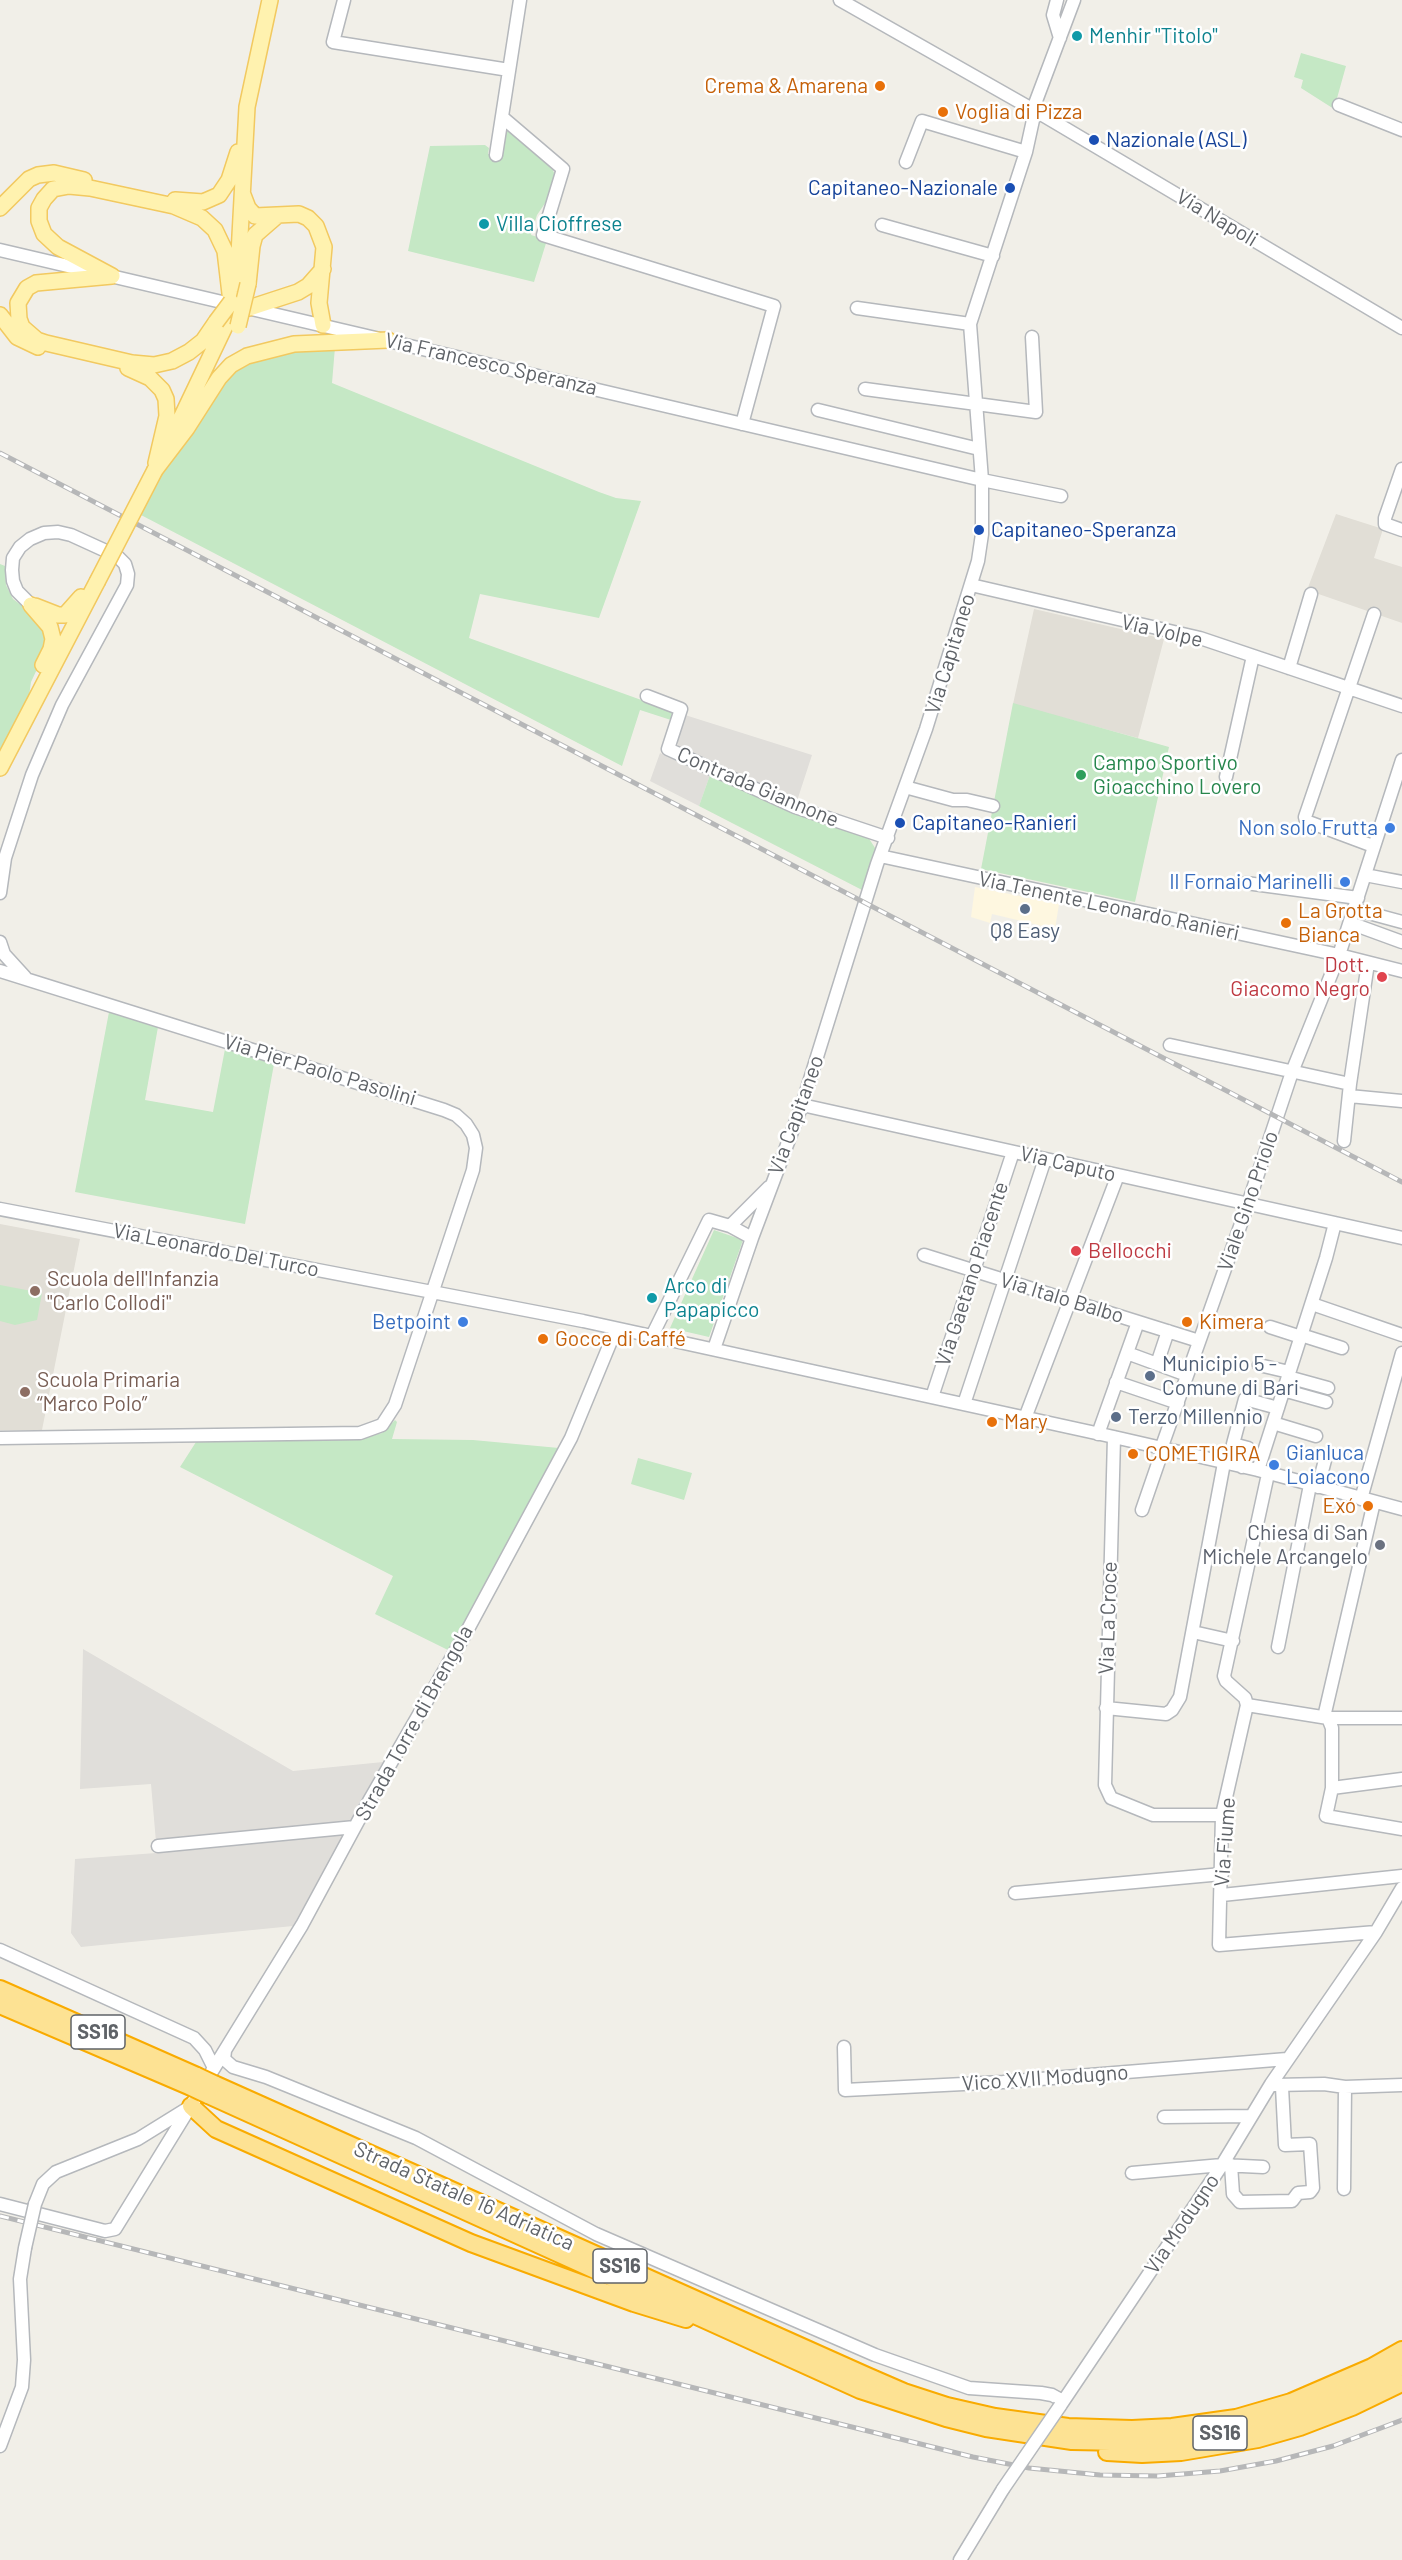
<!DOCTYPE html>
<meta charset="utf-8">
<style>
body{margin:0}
canvas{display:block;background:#f1efe8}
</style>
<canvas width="1402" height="2560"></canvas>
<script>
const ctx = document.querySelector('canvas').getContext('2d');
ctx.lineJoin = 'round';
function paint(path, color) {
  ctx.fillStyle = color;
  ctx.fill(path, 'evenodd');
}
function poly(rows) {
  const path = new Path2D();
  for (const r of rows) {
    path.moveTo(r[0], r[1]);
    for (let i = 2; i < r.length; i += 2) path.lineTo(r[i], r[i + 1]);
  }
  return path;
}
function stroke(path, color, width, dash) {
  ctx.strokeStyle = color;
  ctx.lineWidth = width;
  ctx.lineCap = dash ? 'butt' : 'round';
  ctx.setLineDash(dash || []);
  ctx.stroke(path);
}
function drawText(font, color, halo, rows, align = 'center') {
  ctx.font = font + ' Barlow,sans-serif';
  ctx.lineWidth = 5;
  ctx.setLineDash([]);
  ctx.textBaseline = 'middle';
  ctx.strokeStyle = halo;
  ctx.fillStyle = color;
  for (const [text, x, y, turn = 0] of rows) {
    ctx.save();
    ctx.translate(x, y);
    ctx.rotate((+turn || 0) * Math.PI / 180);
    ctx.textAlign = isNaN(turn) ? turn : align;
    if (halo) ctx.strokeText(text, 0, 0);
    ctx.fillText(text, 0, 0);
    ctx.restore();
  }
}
const commercial = poly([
 [975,887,1059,904,1055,929,992,914,990,923,971,917]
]);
const industrial = poly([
 [685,715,812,755,797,801,679,748,677,741],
 [660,753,710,775,699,806,650,781],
 [83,1649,293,1771,383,1762,350,1824,156,1842,151,1784,80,1789],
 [346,1831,293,1926,81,1947,71,1933,75,1859,156,1853,156,1849]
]);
const education = poly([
 [1336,514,1383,529,1374,558,1402,567,1402,623,1307,590],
 [1034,609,1164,639,1138,738,1013,704],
 [0,1224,80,1239,42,1430,0,1430]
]);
const green = poly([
 [1301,53,1346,66,1334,109,1301,88,1303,80,1294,77],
 [506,131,510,132,551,166,555,175,550,196,537,215,531,235,547,240,534,282,408,251,430,146,485,145,489,148,488,154,501,156],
 [335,347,332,383,599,492,616,498,641,501,599,618,480,594,469,638,672,711,671,720,640,710,622,766,141,515,164,469,184,446,231,372,262,355],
 [0,564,5,566,6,585,13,599,37,617,45,629,46,650,31,682,29,696,0,752],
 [1013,703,1169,747,1135,902,981,869],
 [710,775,868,837,877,851,864,891,699,806],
 [109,1012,158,1027,145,1100,213,1112,225,1049,274,1064,245,1224,75,1192],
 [714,1230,743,1240,709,1337,670,1328],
 [0,1285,42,1293,37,1320,15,1325,0,1321],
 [395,1420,397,1422,392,1439,473,1440,559,1448,450,1651,375,1614,393,1576,180,1467,196,1442,361,1439,382,1433],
 [638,1458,692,1473,684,1500,631,1484]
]);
const minor = poly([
 [344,0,333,42,509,70],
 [840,0,1046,117,1402,328],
 [1057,0,1053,15,1060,38],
 [1339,105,1402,130],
 [502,117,563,169,543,235,774,306,742,424],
 [496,155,520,0],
 [906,162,922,121,1026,152],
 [882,225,993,256],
 [0,250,982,480,1061,496],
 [857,308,970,324],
 [865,389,1036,412,1032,337],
 [818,410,979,449],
 [1402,469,1385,518,1385,524,1402,530],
 [971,585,1200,638,1402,706],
 [1289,668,1311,594],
 [647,696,681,709,668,749,795,807,888,838],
 [1226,777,1253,656],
 [905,787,953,800,967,800,993,806],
 [1373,846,1306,821,1305,817,1374,614],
 [880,856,1339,955,1402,971],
 [1365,875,1402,882],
 [1246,883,1358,898],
 [0,893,5,858,32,775,62,705,127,585,128,574,125,564,117,556,71,535,58,532,44,533,30,539,20,547,13,558,12,570,13,581,17,591,31,605],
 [1354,909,1402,922],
 [1350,923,1402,942],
 [0,942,4,954,25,977],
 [0,971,444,1110,456,1115,466,1124,473,1135,476,1148,473,1170,395,1405,382,1425,360,1433,0,1438],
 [1170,1045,1350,1084,1344,1141],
 [1350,1084,1368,963],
 [1349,1096,1402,1101],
 [802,1105,1402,1238],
 [0,1209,583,1321,1114,1437,1258,1470,1402,1509],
 [730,1226,769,1187],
 [924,1255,1199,1341],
 [1312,1304,1402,1335],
 [1270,1327,1301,1337],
 [1301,1335,1342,1348],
 [652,1336,709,1220,730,1226,752,1238],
 [714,1349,752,1238,802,1105,877,864,926,729,978,561,982,534,982,480,970,324,1026,152,1033,120,1033,109,1074,0],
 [1127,1353,1187,1375],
 [1157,1364,1168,1331],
 [1259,1365,1289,1372],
 [1288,1377,1328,1388],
 [1116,1382,1178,1403],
 [1283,1390,1326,1402],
 [932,1397,1013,1152],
 [964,1404,1045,1159],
 [1025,1418,1118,1175],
 [1273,1423,1316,1436],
 [1098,1434,1138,1322],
 [1114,1437,1105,1785,1111,1798,1153,1815,1222,1815],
 [1161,1449,1248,1204,1292,1072,1339,955,1402,760],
 [1242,1467,1248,1448,1233,1444,1245,1399,1278,1408],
 [1258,1470,1326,1258,1335,1223],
 [1318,1487,1325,1460],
 [1361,1499,1402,1353],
 [1142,1510,1163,1449],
 [1193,1632,1233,1641],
 [1278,1647,1310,1485],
 [1247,1705,1222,1815,1219,1945,1376,1932],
 [1247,1705,1245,1698,1226,1681,1224,1676,1268,1474],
 [1247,1705,1328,1718,1402,1718],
 [1106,1708,1166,1714,1172,1710,1180,1697,1224,1463],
 [1324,1717,1374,1502],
 [1328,1718,1332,1728,1332,1788,1326,1816,1402,1829],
 [1332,1788,1402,1779],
 [158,1846,355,1827],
 [1015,1893,1222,1874],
 [1222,1895,1402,1876],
 [0,1950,194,2038,205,2050,213,2066],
 [844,2047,845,2090,1003,2082,1287,2059],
 [225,2051,224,2059,233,2067,266,2077,416,2138,596,2234,875,2355,969,2388,1041,2393,1052,2395,1063,2401],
 [1275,2085,1324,2084,1345,2087,1402,2085],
 [1164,2117,1251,2116],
 [1231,2165,1233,2194,1240,2202,1292,2201,1298,2193,1310,2192,1313,2188,1310,2144,1285,2145,1282,2087],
 [1132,2173,1222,2165,1263,2167],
 [1344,2189,1345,2087],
 [0,2204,105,2231,115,2229,302,1925,369,1801,467,1631,571,1438,616,1329],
 [35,2204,43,2184,56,2172,138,2139,188,2108],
 [1060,2406,1222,2165,1271,2084,1376,1932,1402,1888],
 [0,2446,22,2387,24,2360,20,2279,25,2248],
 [960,2560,1003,2489]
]);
const major = poly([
 [243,195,248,208,255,216,299,214,308,218,316,226,324,247,319,303,323,325],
 [175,200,203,202,219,195,229,180,238,152],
 [0,208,29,179,38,175,54,173,84,180],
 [112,276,58,247,44,234,39,221,39,208,44,199,53,189,69,186,90,188,174,206,202,218,215,230,225,251,231,302],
 [112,276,36,283,27,288,18,303,19,319,22,327,37,340,46,343,132,363,154,365,172,361,189,352,203,341,216,322],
 [235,284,239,254,247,107,270,0],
 [248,284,252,246,255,235,278,215],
 [249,308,298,292,308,286,323,269],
 [0,315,17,337,38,347],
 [128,368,150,378,162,390,166,399,167,416,156,463],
 [173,435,226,324],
 [155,470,187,428,219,378,231,365,247,356,294,344,388,340],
 [31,605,50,627,53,639,51,649,43,665],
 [35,606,58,615,65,615,81,597],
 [0,768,97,582]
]);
const highway = poly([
 [0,1989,197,2076],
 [0,2005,191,2087],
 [214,2084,867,2376,904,2392,947,2406,995,2417,1068,2427,1132,2429,1172,2427,1236,2418,1291,2402,1372,2367,1402,2350],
 [208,2095,860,2390,946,2418,986,2428,1072,2441,1124,2442,1177,2439,1239,2430,1296,2415,1379,2379,1402,2366],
 [191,2106,216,2129,471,2243,634,2303,686,2319],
 [1107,2452,1142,2454,1181,2452,1258,2439,1300,2427,1352,2407,1402,2383]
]);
const rail = poly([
 [0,453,1402,1182],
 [0,2216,973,2457,1029,2468,1100,2475,1158,2476,1220,2471,1276,2461,1333,2446,1402,2420]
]);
const minorBridge = poly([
 [25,2248,35,2204],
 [1003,2489,1060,2406]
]);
const majorBridge = poly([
 [216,322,231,302],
 [238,326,248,284],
 [97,582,155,470]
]);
const highwayBridge = poly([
 [197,2076,214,2084],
 [191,2087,208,2095]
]);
const markers = [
 [1077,36,6,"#0f9aa8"],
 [880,86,6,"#e8710a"],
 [943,112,6,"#e8710a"],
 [1094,140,6,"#1a4fb4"],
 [1010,188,6,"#1a4fb4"],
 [484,224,6,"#0f9aa8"],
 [979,530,6,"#1a4fb4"],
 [1081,775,6,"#2e9e5b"],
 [900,823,6,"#1a4fb4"],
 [1390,828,6,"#3f7fe0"],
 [1345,882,6,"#3f7fe0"],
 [1025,909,6,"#5c6f8a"],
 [1286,923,6,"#e8710a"],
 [1382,977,6,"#e0444e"],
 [1076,1251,6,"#e0444e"],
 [35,1291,6,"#8d6e63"],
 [652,1298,6,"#0f9aa8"],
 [463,1322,6,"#3f7fe0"],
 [1187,1322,6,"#e8710a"],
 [543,1339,6,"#e8710a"],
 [1150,1376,6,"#5c6f8a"],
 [25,1392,6,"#8d6e63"],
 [1116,1417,6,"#5c6f8a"],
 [992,1422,6,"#e8710a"],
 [1133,1454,6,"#e8710a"],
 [1274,1465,6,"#3f7fe0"],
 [1368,1506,6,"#e8710a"],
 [1380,1545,6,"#6b7280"]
];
const shields = [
 [98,2032,54],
 [620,2266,54],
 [1220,2433,54]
];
const shieldNames = [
 ["SS16",98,2032],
 ["SS16",620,2266],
 ["SS16",1220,2433]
];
const cultureNames = [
 ["Menhir \"Titolo\"",1089,36],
 ["Villa Cioffrese",496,224],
 ["Arco di",664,1286],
 ["Papapicco",664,1310]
];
const foodNames = [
 ["Crema & Amarena",868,86,"right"],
 ["Voglia di Pizza",955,112],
 ["La Grotta",1298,911],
 ["Bianca",1298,935],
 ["Kimera",1199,1322],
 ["Gocce di Caffé",555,1339],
 ["Mary",1004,1422],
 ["COMETIGIRA",1145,1454],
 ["Exó",1356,1506,"right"]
];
const transitNames = [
 ["Nazionale (ASL)",1106,140],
 ["Capitaneo-Nazionale",998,188,"right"],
 ["Capitaneo-Speranza",991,530],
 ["Capitaneo-Ranieri",912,823]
];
const streetNames = [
 ["Via Napoli",1217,218,31],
 ["Via Francesco Speranza",491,364,13],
 ["Via Volpe",1162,631,13],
 ["Via Capitaneo",950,654,-73],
 ["Contrada Giannone",758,787,23],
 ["Via Tenente Leonardo Ranieri",1109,906,12],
 ["Via Pier Paolo Pasolini",320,1070,17],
 ["Via Capitaneo",796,1115,-70],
 ["Via Caputo",1068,1164,13],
 ["Viale Gino Priolo",1248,1201,-71],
 ["Via Leonardo Del Turco",216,1250,11],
 ["Via Gaetano Piacente",972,1274,-72],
 ["Via Italo Balbo",1062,1298,17],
 ["Via La Croce",1108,1618,-88],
 ["Strada Torre di Brengola",414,1723,-61],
 ["Via Fiume",1225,1842,-86],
 ["Vico XVII Modugno",1045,2078,-4],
 ["Strada Statale 16 Adriatica",464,2196,24],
 ["Via Modugno",1182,2224,-56]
];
const leisureNames = [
 ["Campo Sportivo",1093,763],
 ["Gioacchino Lovero",1093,787]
];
const shopNames = [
 ["Non solo Frutta",1378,828],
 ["Il Fornaio Marinelli",1333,882],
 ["Betpoint",451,1322],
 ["Gianluca",1286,1453,"left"],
 ["Loiacono",1286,1477,"left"]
];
const serviceNames = [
 ["Q8 Easy",1025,931,"center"],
 ["Municipio 5 -",1162,1364],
 ["Comune di Bari",1162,1388],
 ["Terzo Millennio",1128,1417]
];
const healthNames = [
 ["Dott.",1370,965],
 ["Giacomo Negro",1370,989],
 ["Bellocchi",1088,1251,"left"]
];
const educationNames = [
 ["Scuola dell'Infanzia",47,1279],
 ["\"Carlo Collodi\"",47,1303],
 ["Scuola Primaria",37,1380],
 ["“Marco Polo”",37,1404]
];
const worshipNames = [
 ["Chiesa di San",1368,1533],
 ["Michele Arcangelo",1368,1557]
];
paint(commercial, '#fef7e0');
paint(industrial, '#e0deda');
paint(education, '#e1ded6');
paint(green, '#c5e8c5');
stroke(minor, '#b5b8bc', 15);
stroke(major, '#f2c960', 18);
stroke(highway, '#f9ab00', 20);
stroke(minor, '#fff', 12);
stroke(major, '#fff2af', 15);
stroke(highway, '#fde293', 16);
stroke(rail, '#b6b7b8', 5);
stroke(rail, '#fff', 3, [9]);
stroke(minorBridge, '#b5b8bc', 15, []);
stroke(majorBridge, '#f2c960', 18, []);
stroke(highwayBridge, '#f9ab00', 20, []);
stroke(minorBridge, '#fff', 12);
stroke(majorBridge, '#fff2af', 15);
stroke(highwayBridge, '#fde293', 16);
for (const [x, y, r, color] of markers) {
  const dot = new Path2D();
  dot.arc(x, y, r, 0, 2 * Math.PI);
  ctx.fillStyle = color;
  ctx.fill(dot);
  stroke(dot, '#fff', 2);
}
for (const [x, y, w] of shields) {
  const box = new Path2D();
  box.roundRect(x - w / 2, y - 17, w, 34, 4.5);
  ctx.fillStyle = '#fff';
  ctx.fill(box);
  stroke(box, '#5f6368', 1.5);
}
drawText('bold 20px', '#5f6368', null, shieldNames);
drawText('21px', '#0d838f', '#fff', cultureNames, 'left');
drawText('21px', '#c56008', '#fff', foodNames, 'left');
drawText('21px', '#164399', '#fff', transitNames, 'left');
drawText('21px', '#5f6368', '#fff', streetNames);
drawText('21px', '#27864d', '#fff', leisureNames, 'left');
drawText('21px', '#366cbe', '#fff', shopNames, 'right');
drawText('21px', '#4e5e75', '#fff', serviceNames, 'left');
drawText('21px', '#be3a42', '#fff', healthNames, 'right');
drawText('21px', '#785e54', '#fff', educationNames, 'left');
drawText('21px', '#5b616d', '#fff', worshipNames, 'right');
</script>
